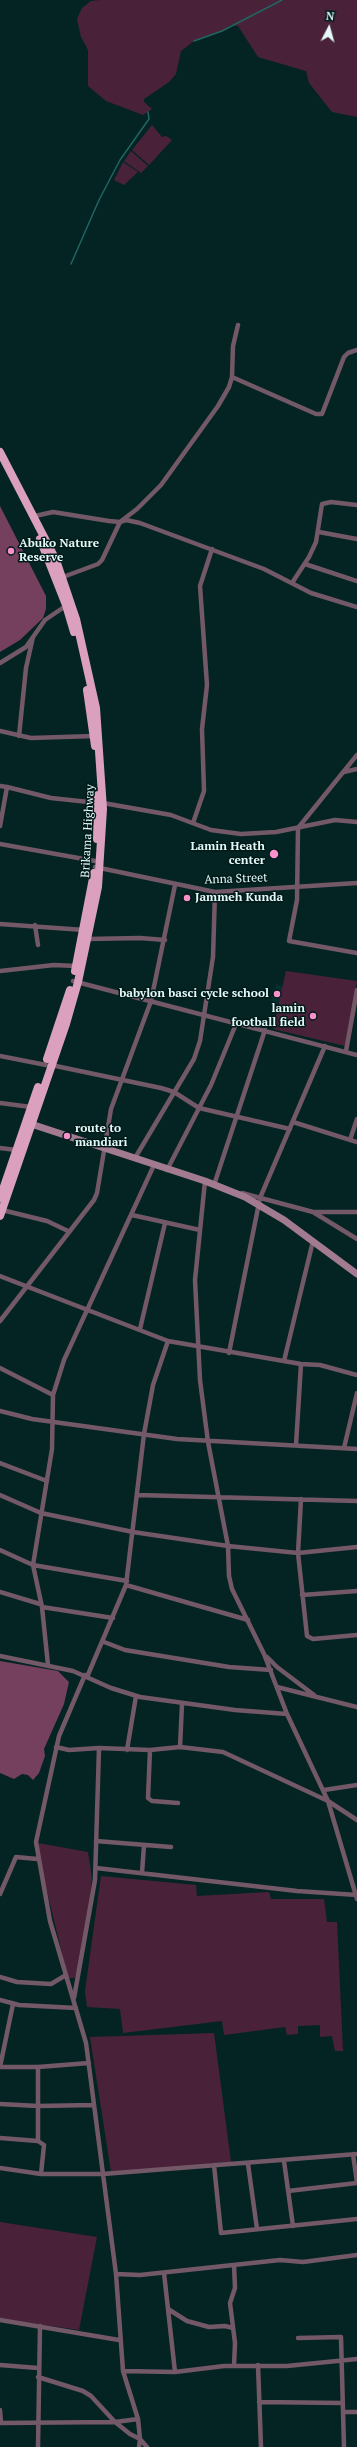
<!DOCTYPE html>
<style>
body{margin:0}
#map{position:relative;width:357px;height:2447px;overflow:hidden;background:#042423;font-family:"PT Serif",serif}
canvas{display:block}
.north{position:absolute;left:309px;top:8px;width:40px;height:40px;-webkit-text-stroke:3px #001a1a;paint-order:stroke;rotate:6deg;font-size:11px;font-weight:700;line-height:16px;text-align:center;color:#e4faf9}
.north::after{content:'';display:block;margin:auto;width:14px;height:18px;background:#e4faf9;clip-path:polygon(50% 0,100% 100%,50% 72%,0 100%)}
</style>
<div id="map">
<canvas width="357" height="2447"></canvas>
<div class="north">N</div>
</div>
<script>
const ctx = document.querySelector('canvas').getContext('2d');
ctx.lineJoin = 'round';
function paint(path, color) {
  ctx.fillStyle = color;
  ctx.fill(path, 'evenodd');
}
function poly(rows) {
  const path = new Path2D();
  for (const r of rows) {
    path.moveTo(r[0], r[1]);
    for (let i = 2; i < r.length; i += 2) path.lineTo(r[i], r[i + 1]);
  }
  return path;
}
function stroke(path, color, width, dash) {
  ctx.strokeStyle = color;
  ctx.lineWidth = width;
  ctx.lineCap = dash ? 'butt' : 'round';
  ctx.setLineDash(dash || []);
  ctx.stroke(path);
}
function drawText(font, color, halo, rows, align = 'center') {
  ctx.font = font + ' "PT Serif",serif';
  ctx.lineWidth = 3;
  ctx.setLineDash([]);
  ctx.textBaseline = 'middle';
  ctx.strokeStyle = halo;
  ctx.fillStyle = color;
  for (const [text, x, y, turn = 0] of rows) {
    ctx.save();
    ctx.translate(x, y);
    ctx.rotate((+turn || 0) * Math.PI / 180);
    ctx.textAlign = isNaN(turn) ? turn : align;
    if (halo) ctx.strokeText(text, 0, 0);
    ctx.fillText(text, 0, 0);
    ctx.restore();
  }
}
const built = poly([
 [276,984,283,986,278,1004,271,1002]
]);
const green = poly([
 [100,0,357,0,357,117,332,112,309,83,306,71,258,57,238,26,231,25,222,31,194,41,181,51,176,74,169,82,144,99,144,102,152,109,143,115,106,101,88,86,88,50,81,37,77,19,82,8,91,1],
 [152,125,162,137,166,136,172,140,149,165,132,150],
 [131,151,148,166,141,173,124,161],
 [123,162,138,172,124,185,114,180],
 [286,971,357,981,345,1046,273,1029],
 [38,1843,88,1852,92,1878,90,1900,78,1975,74,1978,68,1978,44,1879],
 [101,1876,196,1885,197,1896,269,1892,271,1899,324,1899,327,1922,337,1922,343,2051,335,2051,332,2036,320,2037,320,2025,298,2026,298,2034,287,2035,285,2027,224,2035,222,2021,123,2033,120,2009,87,2007,85,1991],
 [214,2033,231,2162,111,2172,90,2037],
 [0,2222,97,2237,79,2330,0,2319]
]);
const forest = poly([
 [0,506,46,596,46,609,43,618,20,640,0,652],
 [0,1661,58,1671,69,1682,64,1704,44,1749,45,1756,39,1773,33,1780,28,1775,22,1774,14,1779,0,1773]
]);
const stream = poly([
 [194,41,222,31,282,0],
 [71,264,99,200,120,160,149,119,148,112]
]);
const minor = poly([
 [232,377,316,414,322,414,344,357,348,353,357,350],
 [35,516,53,512,109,521,120,522,126,520,140,523,264,569,311,593,357,607],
 [319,532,357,539],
 [305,564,357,581],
 [63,577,98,564,102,560,120,522,137,509,161,485,218,406,229,387,232,377,233,346,238,325],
 [292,583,309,557,316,542,322,504,331,502,357,505],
 [0,663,26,647,45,620,67,605],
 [0,731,31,738,94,736],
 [19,736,26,668,33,637],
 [357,755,298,828,297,900,289,941,357,953],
 [344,772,357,769],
 [0,786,7,787],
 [103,803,171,815,211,830,241,834,276,832,335,820,357,822],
 [193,823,204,791,202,729,207,685,200,586,212,549],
 [0,826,7,787,51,798,98,803],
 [0,844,95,861],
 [95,867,215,892,357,883],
 [0,924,84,930],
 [35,925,38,945],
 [88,939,140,938,165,940],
 [0,971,54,965,76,966],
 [73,981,357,1055],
 [346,1051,357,990],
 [0,1056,46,1065],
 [51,1065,161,1088,174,1092,199,1108,290,1129],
 [0,1103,31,1107],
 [293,1122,357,1142],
 [350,1140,357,1119],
 [0,1148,16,1150],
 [135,1158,194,1059,200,1041,213,957,215,892],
 [167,1170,211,1085,236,1024],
 [205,1181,195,1280,200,1380,208,1442,228,1546,229,1576,232,1589,264,1654,287,1714,328,1801,357,1899],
 [214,1185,265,1030],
 [242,1193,313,1212,357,1239],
 [2,1210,47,1221,68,1231],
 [315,1212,357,1212],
 [132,1215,200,1230],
 [0,1276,168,1341,301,1364,320,1365,357,1375],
 [0,1321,94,1200,97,1193,111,1109,151,1001,175,885],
 [140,1329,165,1223],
 [229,1353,260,1198,325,1046],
 [284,1361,313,1241],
 [0,1368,53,1395],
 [0,1411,32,1419,177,1439,357,1449],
 [296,1445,301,1364],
 [344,1448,357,1393],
 [0,1463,47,1481],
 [0,1495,41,1513,133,1532,228,1546,298,1553,357,1547],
 [138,1495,357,1501],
 [301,1499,298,1553,307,1636,313,1639,357,1635],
 [0,1550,33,1565,127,1581],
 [126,1585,248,1620],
 [0,1592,40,1604],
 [302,1595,357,1591],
 [42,1607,113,1618],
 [104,1642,125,1650,229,1667,271,1670],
 [0,1656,73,1671,111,1688,140,1697,235,1710,287,1714],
 [267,1657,277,1667,314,1695],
 [48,1665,42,1607,33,1565,52,1449,53,1395,64,1360,154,1165],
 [85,1675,59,1736,36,1842,50,1921,86,2043,116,2274,123,2371,138,2419,140,2439,139,2447],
 [87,1677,126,1585,144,1434,153,1385,168,1341],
 [277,1687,357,1707],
 [56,1747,69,1750,99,1748,150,1750,180,1747,223,1752,328,1801,357,1820],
 [180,1747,182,1704],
 [127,1750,136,1696],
 [150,1750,148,1798,152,1801,178,1803],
 [324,1790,357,1785],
 [96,1841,171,1847],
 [96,1868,297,1891,357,1895],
 [142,1873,144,1845],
 [0,1894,16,1857,37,1859],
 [0,1977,17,1982,51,1984,66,1975],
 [74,1998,95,1880,99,1748],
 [0,2000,19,2005,76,2008],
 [0,2067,38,2067,38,2106,93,2105],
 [0,2067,13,2004],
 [38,2067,89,2063],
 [0,2104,38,2106,38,2141,44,2145,41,2174,103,2174,357,2154],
 [0,2138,38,2141],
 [353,2154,357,2183],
 [284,2161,293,2226],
 [248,2164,257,2229],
 [214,2165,221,2233,357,2219],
 [0,2168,41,2174],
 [288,2191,357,2183],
 [234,2265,235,2288,230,2303,235,2343,234,2366],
 [164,2273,175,2372],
 [116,2274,140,2275,280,2260,303,2262,357,2255],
 [168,2309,187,2321,209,2327,225,2326,233,2328],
 [0,2320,119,2340],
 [298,2338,341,2337,344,2447],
 [0,2365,38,2368],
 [258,2365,261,2447],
 [123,2371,175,2372,224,2366,287,2366,357,2359],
 [38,2377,83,2391,91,2396,115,2422,130,2434,140,2439,147,2447],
 [259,2402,343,2403],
 [0,2410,1,2423],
 [343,2412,357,2412],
 [0,2423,115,2422,138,2419],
 [38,2447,40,2326]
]);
const secondary = poly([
 [28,1123,205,1181,245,1197,284,1220,357,1274]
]);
const trunk = poly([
 [0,452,56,560,76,619,96,708,103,809,98,887,78,982,66,1024,0,1216],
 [40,539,66,605,74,632],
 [87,690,95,746],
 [97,839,98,795],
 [75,971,94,873],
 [47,1059,70,990],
 [0,1198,38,1087]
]);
const markers = [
 [11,551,4,"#f890cb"],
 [274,854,5,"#f890cb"],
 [187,898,4,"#f890cb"],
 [277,994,4,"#f890cb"],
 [313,1016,4,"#f890cb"],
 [67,1136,4,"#f890cb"]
];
const poiNames = [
 ["Abuko Nature",19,544],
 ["Reserve",19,558],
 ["Lamin Heath",265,847,"right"],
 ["center",265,861,"right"],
 ["Jammeh Kunda",195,898],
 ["babylon basci cycle school",269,994,"right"],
 ["lamin",305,1009,"right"],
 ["football field",305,1023,"right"],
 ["route to",75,1129],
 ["mandiari",75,1143]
];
const streetNames = [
 ["Brikama Highway",88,831,-87],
 ["Anna Street",236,879,-2]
];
paint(built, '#052f2e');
paint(green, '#492239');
paint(forest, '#753f5e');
stroke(stream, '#206564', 1.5);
stroke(minor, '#735967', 4.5);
stroke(secondary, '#a37b90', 7);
stroke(trunk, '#daa0be', 8);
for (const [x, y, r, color] of markers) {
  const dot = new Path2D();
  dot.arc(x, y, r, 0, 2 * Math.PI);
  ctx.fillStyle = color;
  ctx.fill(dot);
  stroke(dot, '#001a1a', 1.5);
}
drawText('bold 12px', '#e4faf9', '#001a1a', poiNames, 'left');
drawText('12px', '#e4faf9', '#001a1a', streetNames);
</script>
